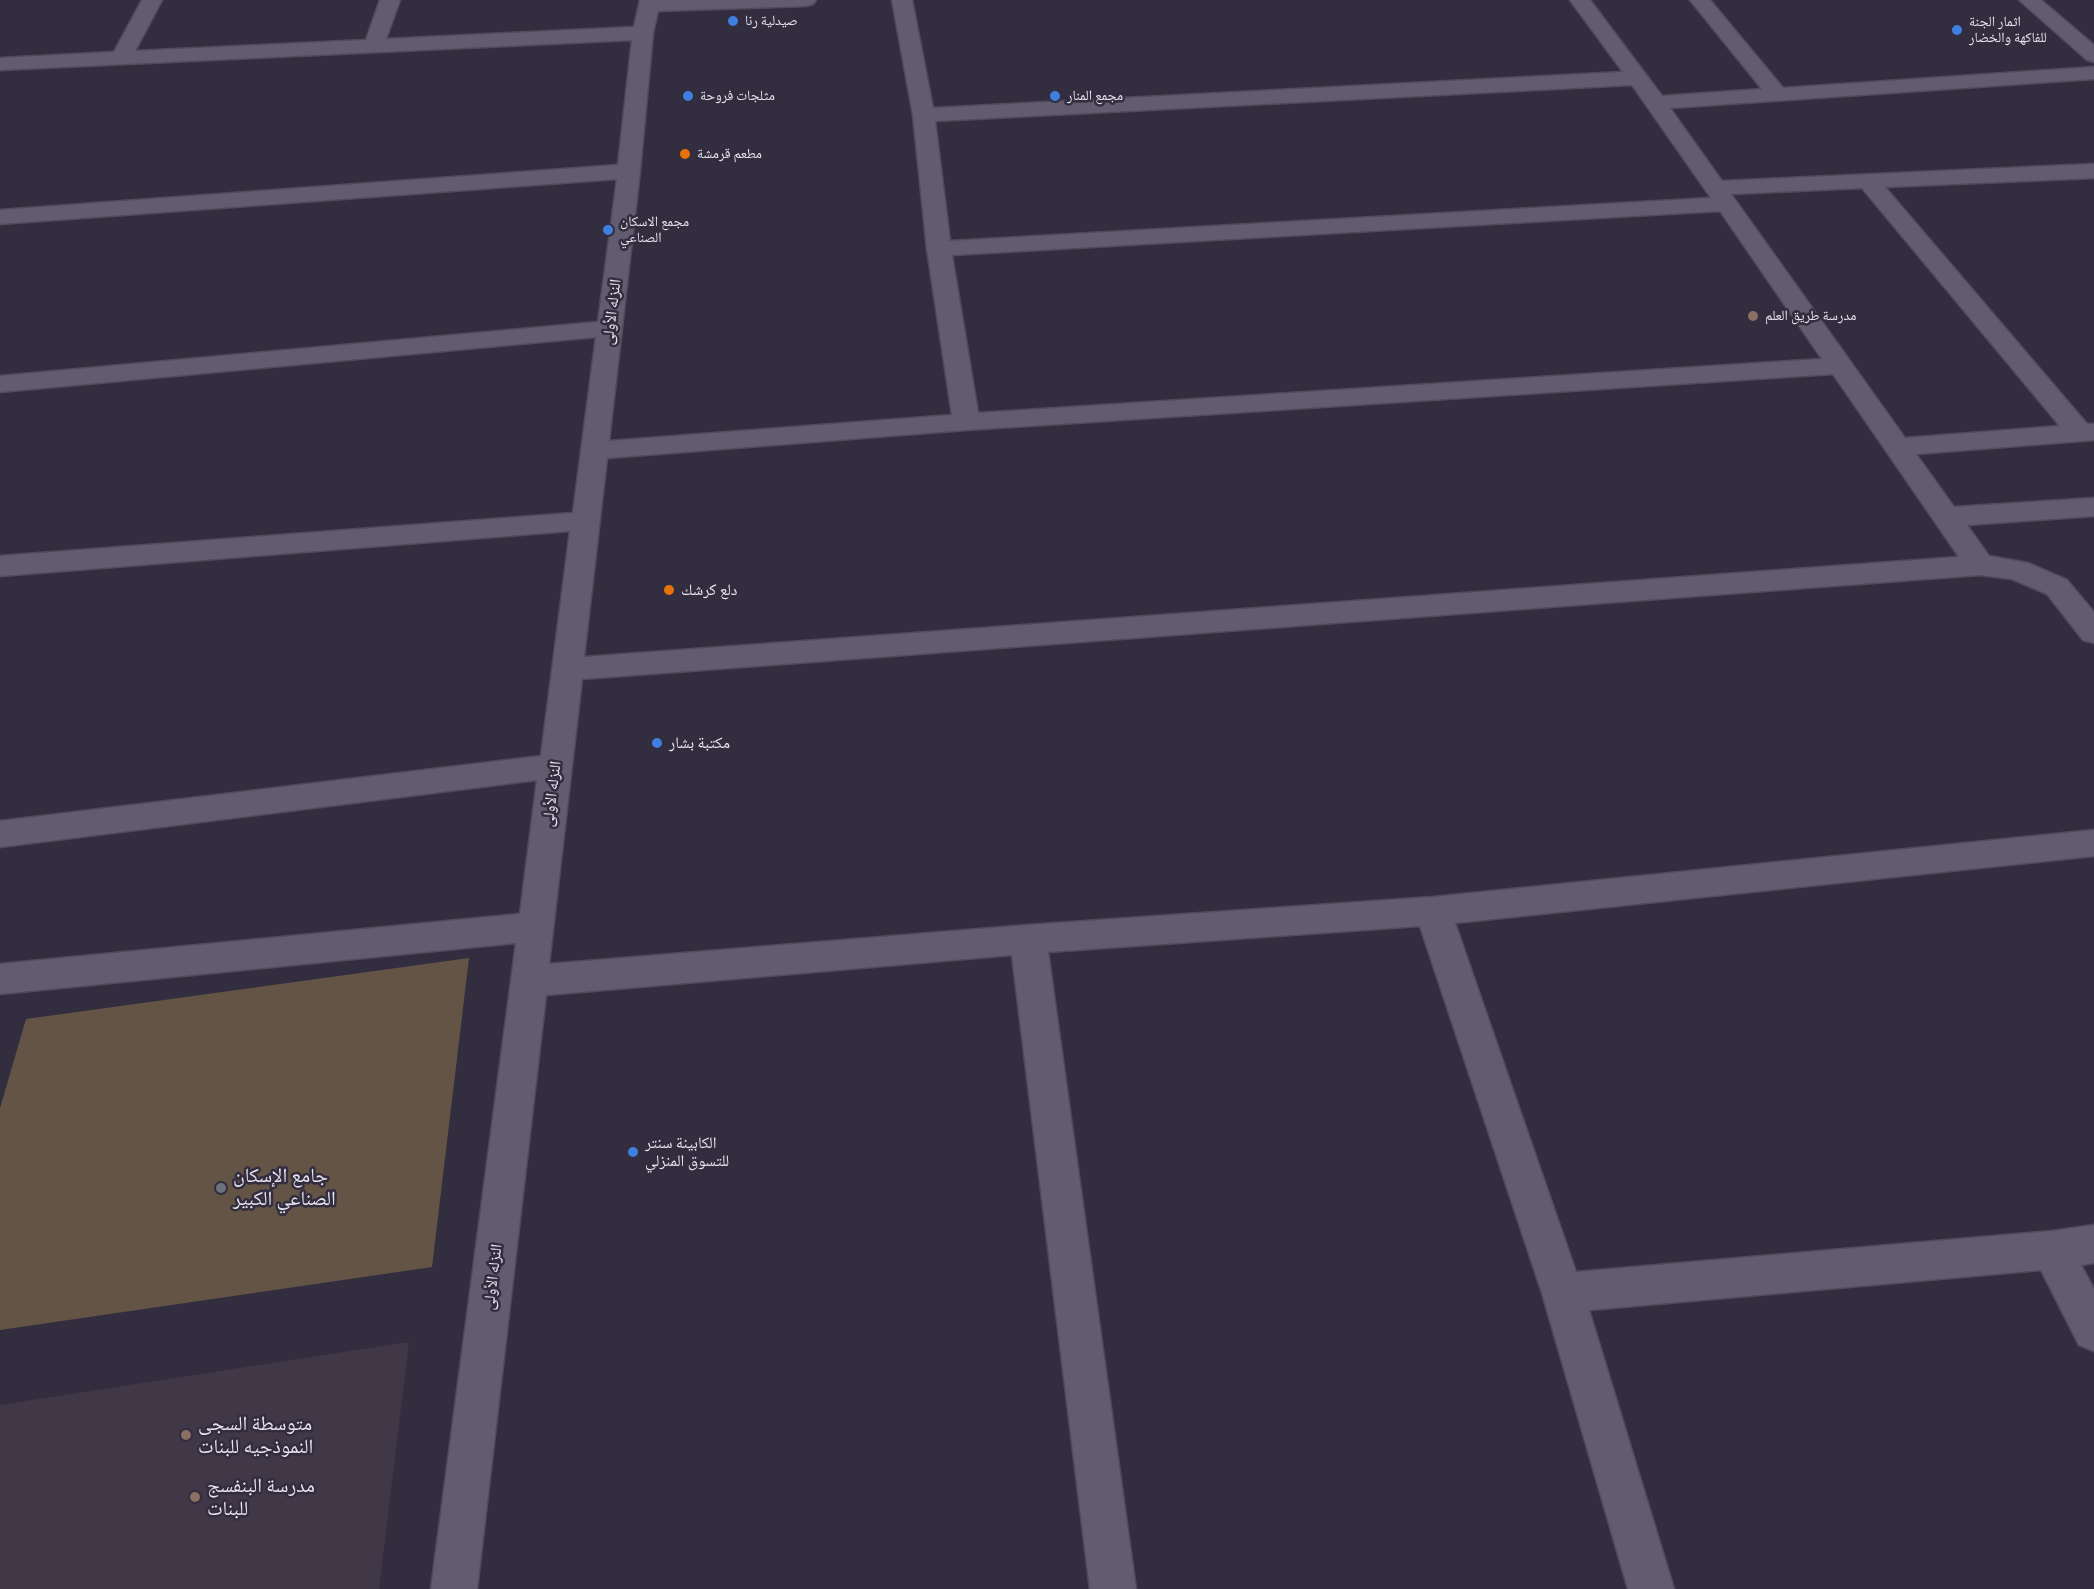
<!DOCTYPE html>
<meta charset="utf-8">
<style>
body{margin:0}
canvas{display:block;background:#322d3f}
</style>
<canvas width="2094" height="1589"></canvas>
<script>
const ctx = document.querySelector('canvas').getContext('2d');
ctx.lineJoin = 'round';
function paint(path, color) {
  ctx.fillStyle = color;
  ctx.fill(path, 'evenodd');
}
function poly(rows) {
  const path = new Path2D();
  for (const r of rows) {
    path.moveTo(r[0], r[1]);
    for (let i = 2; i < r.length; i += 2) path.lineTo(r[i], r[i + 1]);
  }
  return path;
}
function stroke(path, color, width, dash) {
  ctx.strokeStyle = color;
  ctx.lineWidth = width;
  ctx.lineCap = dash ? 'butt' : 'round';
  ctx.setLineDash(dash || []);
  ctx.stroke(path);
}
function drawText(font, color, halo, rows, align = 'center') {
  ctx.font = font + ' "PT Sans Narrow","Noto Naskh Arabic",sans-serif';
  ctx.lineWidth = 5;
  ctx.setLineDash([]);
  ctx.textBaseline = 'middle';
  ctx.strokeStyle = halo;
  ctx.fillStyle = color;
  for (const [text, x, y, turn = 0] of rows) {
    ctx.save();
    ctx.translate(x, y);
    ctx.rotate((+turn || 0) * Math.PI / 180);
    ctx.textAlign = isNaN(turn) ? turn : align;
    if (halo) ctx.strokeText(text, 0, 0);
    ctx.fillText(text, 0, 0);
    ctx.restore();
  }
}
const education = poly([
 [409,1342,379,1589,0,1589,0,1405]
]);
const building = poly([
 [469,958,432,1267,0,1330,0,1108,26,1019]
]);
const minor = poly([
 [142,0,162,0,135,51,366,40,380,0,400,0,386,39,634,27,640,0,816,0,813,4,806,6,658,11,653,33,640,171,609,441,952,415,927,249,913,115,892,0,912,0,933,108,1623,72,1570,0,1590,0,1662,96,1762,89,1690,0,1710,0,1783,88,2094,67,2094,79,1670,108,1722,181,2094,164,2094,178,1885,187,2087,424,2094,424,2094,440,1916,454,1954,507,2094,498,2094,516,1967,525,1989,556,2028,563,2067,580,2094,612,2094,643,2083,640,2047,594,2012,579,1980,575,582,679,549,964,1028,925,1433,897,2094,830,2094,856,1455,923,1576,1272,2052,1231,2094,1225,2094,1263,2081,1265,2094,1289,2094,1351,2079,1345,2041,1270,1589,1310,1674,1589,1628,1589,1542,1293,1420,926,1048,952,1136,1589,1090,1589,1012,955,546,995,477,1589,431,1589,516,943,0,994,0,964,520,914,537,780,0,847,0,821,541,756,570,531,0,576,0,556,573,513,596,337,0,392,0,376,598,322,617,179,0,224,0,210,618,165,632,40,0,70,0,58,114,52,142,0],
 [1632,85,1711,198,950,241,935,121,1632,85],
 [1862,188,2060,426,1905,438,1731,194,1862,188],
 [1720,211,1822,359,978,413,952,255,1720,211],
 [1833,374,1959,557,584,657,607,458,966,430,1833,374],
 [2019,0,2041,0,2094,45,2094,62,2087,60,2019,0]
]);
const markers = [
 [733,21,6,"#3f7fe0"],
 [1957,30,6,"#3f7fe0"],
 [688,96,6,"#3f7fe0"],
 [1055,96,6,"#3f7fe0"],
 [685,154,6,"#e8710a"],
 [608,230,6,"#3f7fe0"],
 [1753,316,6,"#8d6e63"],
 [669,590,6,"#e8710a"],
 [657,743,6,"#3f7fe0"],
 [633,1152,6,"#3f7fe0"],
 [221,1188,6,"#6b7280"],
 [186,1435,6,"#8d6e63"],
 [195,1497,6,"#8d6e63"]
];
const farPoinames = [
 ["صيدلية رنا",745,21],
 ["اثمار الجنة",1969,22],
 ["للفاكهة والخضار",1969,38],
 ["مثلجات فروحة",700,96],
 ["مجمع المنار",1067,96],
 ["مطعم قرمشة",697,154],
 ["مجمع الاسكان",620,222],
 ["الصناعي",620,238],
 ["مدرسة طريق العلم",1765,316]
];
const streetNames = [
 ["النزله الأولى",612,312,-83],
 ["النزله الأولى",552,794,-83],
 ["النزله الأولى",493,1277,-83]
];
const poiNames = [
 ["دلع كرشك",681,590],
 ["مكتبة بشار",669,743],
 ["الكابينة سنتر",645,1143],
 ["للتسوق المنزلي",645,1161]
];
const nearPoinames = [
 ["جامع الإسكان",233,1176],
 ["الصناعي الكبير",233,1199],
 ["متوسطة السجى",198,1424],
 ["النموذجيه للبنات",198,1447],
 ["مدرسة البنفسج",207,1486],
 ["للبنات",207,1509]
];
paint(education, '#403847');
paint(building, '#635445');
stroke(minor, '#504b5a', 3);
paint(minor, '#615c70');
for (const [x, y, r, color] of markers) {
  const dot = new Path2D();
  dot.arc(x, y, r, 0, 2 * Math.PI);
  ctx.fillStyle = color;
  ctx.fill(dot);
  stroke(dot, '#322d3f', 2);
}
drawText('14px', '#e8e5f0', '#322d3f', farPoinames, 'left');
drawText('16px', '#e8e5f0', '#322d3f', streetNames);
drawText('16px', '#e8e5f0', '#322d3f', poiNames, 'left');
drawText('20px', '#e8e5f0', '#322d3f', nearPoinames, 'left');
</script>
